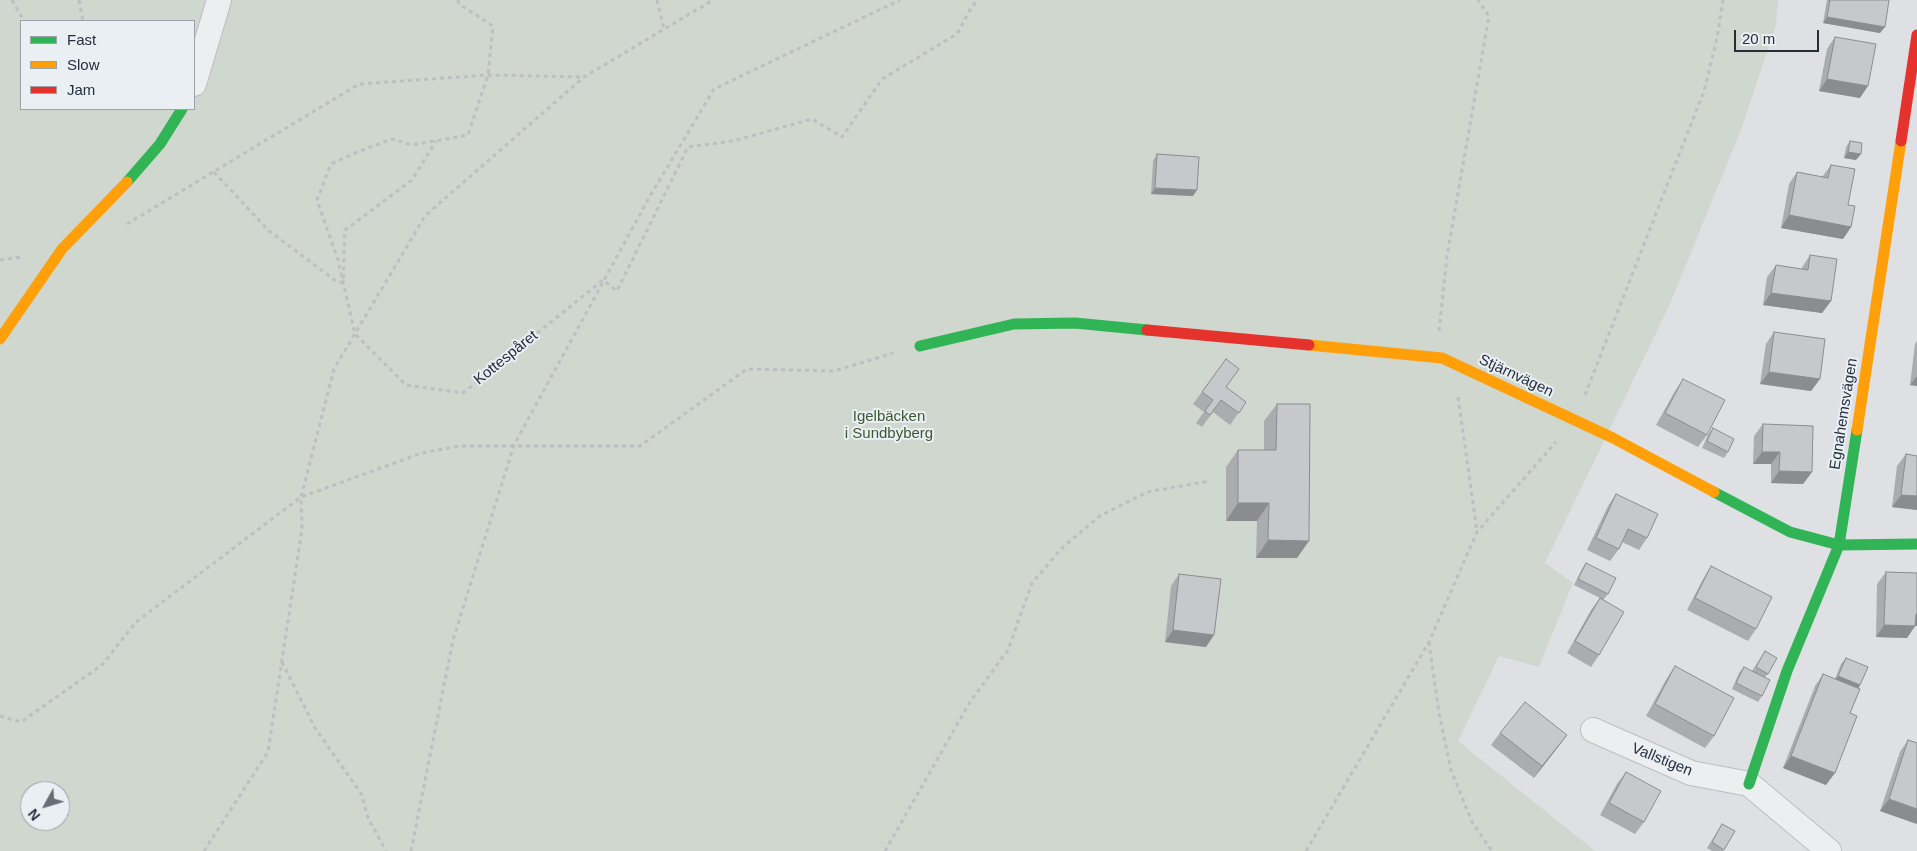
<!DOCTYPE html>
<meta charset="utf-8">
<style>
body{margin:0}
#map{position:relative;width:1917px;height:851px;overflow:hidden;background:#dee0e3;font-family:Arial,sans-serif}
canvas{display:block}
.legend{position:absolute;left:20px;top:20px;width:175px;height:90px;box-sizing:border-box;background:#eaeff4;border:1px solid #9ba2aa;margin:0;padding:6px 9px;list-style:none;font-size:15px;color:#252f3c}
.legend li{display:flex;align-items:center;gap:10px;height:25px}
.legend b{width:25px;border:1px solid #9ba2aa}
.north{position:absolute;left:20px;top:781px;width:50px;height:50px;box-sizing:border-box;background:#eaeff4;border:1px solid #9ba2aa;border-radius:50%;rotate:231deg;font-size:14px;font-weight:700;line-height:20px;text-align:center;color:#252f3c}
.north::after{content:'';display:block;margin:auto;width:18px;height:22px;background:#666d76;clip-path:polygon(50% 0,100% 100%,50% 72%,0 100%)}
.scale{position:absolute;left:1734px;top:30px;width:85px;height:22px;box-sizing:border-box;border:2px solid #252f3c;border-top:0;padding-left:6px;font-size:15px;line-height:18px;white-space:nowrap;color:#252f3c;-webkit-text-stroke:4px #eaeff4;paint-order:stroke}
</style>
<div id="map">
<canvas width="1917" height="851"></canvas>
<ul class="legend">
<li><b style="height:6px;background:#30b455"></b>Fast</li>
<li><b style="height:6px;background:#ff9f0a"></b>Slow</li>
<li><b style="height:6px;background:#e5322d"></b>Jam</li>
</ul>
<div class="north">N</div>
<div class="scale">20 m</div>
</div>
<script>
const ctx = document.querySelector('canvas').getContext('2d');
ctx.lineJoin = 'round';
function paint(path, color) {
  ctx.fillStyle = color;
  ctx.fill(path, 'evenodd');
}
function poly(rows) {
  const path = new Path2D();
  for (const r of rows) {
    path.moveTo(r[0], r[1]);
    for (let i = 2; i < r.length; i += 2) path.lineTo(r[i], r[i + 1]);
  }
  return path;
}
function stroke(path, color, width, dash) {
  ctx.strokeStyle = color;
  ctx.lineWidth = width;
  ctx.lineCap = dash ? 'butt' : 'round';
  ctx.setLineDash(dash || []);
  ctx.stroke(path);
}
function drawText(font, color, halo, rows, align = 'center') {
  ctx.font = font + ' Arial,sans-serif';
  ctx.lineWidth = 4;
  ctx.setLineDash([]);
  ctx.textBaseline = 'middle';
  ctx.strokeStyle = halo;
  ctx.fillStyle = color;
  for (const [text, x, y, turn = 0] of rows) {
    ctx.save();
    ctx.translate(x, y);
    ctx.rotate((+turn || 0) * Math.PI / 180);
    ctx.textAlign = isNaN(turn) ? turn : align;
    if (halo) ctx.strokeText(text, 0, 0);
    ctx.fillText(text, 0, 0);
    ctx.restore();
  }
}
const green = poly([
 [0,0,1778,0,1776,25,1742,127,1670,304,1545,563,1573,583,1539,667,1499,656,1458,741,1595,851,0,851],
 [21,21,194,21,194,109,21,109],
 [30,791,60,791,60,821,30,821]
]);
const path = poly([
 [12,0,24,21],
 [79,0,83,21],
 [458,0,459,4,493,26,488,75,468,135,412,145,392,139,360,151,331,164,317,200,338,260,355,334,406,385,463,393,603,280,617,291,688,147,733,141,812,119,842,137,882,79,957,34,971,8,978,0],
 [657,0,664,29],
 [214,172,268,230,336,281,343,283,345,230,412,180,436,141],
 [127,224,359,84,488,75,584,77],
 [0,260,21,257],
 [1439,331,1447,256,1489,16,1478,0],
 [1585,395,1704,91,1717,38,1723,0],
 [1458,397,1477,531],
 [1429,642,1439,713,1451,770,1472,822,1492,851],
 [282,662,315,728,362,795,368,818,386,851],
 [0,716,21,722,102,665,136,622,301,497,422,453,459,446,640,446,747,369,834,371,893,353],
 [204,851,268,752,302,529,301,497,334,369,425,216,584,77,713,0],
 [411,851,453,640,514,445,650,196,714,89,900,0],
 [885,851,970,702,1008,650,1032,583,1063,547,1100,516,1147,492,1210,481],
 [1306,851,1429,642,1477,532,1556,442]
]);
const street = poly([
 [194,84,219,0],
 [1593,730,1691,773,1749,784,1829,851]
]);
const fast = poly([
 [127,182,160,144,182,109],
 [920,346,1014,324,1075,323,1147,330],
 [1714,492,1790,532,1839,545,1917,544],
 [1749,784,1787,671,1839,545,1857,430]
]);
const slow = poly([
 [0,339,62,249,127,182],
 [1309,345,1442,358,1613,438,1714,492],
 [1857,430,1901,141]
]);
const jam = poly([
 [1901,141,1917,35],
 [1147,330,1309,345]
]);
const wall = poly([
 [1827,0,1889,0,1880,33,1823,23],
 [1835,37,1860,98,1819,91,1827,49],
 [1850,141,1856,160,1844,158,1846,147],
 [1157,154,1193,196,1151,194,1153,161],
 [1831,165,1848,205,1851,227,1843,239,1781,228,1789,184,1797,172,1822,177],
 [1810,255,1831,301,1822,313,1763,305,1767,277,1776,265,1801,269],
 [1774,332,1820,379,1811,391,1760,384,1766,344],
 [1917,341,1917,386,1910,385,1915,344],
 [1226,359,1226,387,1246,402,1230,425,1213,412,1202,427,1196,423,1204,412,1193,404],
 [1683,379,1707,435,1698,447,1656,425,1675,391],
 [1277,404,1297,558,1256,558,1257,521,1226,521,1226,467,1238,450,1264,450,1264,421],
 [1763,424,1812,472,1803,484,1771,483,1771,464,1753,464,1754,436],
 [1713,428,1728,452,1724,458,1702,448,1708,435],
 [1906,454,1917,456,1917,510,1892,507,1897,466],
 [1616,494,1647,538,1639,550,1622,542,1619,549,1610,561,1587,550,1608,506],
 [1586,563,1608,594,1603,600,1599,655,1591,667,1567,653,1591,610,1600,598,1574,585,1582,569],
 [1711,566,1756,629,1748,641,1687,610,1703,579],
 [1886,572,1917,573,1917,626,1915,626,1907,638,1876,637,1877,584],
 [1179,574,1206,647,1165,642,1171,586],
 [1765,651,1768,674,1765,677,1762,696,1758,702,1732,689,1739,673,1744,667,1752,671],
 [1846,658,1860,685,1859,688,1826,785,1783,768,1815,686,1823,674,1835,679,1841,664],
 [1675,666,1714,736,1705,748,1646,716,1667,678],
 [1500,733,1567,735,1558,747,1534,778,1491,745],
 [1908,740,1917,743,1917,824,1880,811,1900,752],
 [1626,772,1644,822,1635,834,1600,815,1617,784],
 [1722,824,1735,831,1723,851,1712,851,1707,848]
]);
const shadedWall = poly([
 [1827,17,1885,27,1880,33,1823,23],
 [1827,79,1868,86,1860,98,1819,91],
 [1848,152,1861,154,1856,160,1844,158],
 [1155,188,1197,190,1193,196,1151,194],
 [1789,215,1851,227,1843,239,1781,228],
 [1771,293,1831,301,1822,313,1763,305],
 [1769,372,1820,379,1811,391,1760,384],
 [1917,376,1917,386,1910,385],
 [1762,452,1780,452,1771,464,1753,464],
 [1779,471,1812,472,1803,484,1771,483],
 [1901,495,1917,496,1917,510,1892,507],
 [1238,503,1269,503,1257,521,1226,521],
 [1268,540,1309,541,1297,558,1256,558],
 [1917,614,1917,626,1915,626,1907,638,1876,637,1884,625],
 [1173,630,1214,635,1206,647,1165,642],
 [1838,676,1860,685,1856,691,1834,682],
 [1567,735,1558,747,1534,778,1542,766],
 [1791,756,1835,773,1826,785,1783,768],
 [1889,799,1917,809,1917,824,1880,811]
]);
const building = poly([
 [1830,0,1889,0,1885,27,1827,17,1830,0],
 [1835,37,1876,44,1868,86,1827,79,1835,37],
 [1850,141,1862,143,1861,154,1848,152,1850,141],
 [1157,154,1199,157,1197,190,1155,188,1157,154],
 [1831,165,1855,169,1848,205,1855,206,1851,227,1789,215,1797,172,1828,178,1831,165],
 [1810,255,1837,259,1831,301,1771,293,1776,265,1808,270,1810,255],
 [1774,332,1825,339,1820,379,1769,372,1774,332],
 [1226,359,1239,369,1226,387,1246,402,1239,413,1221,400,1210,415,1205,411,1213,400,1202,392,1226,359],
 [1683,379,1725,400,1707,435,1665,413,1683,379],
 [1277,404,1310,404,1309,541,1268,540,1269,503,1238,503,1238,450,1276,450,1277,404],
 [1763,424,1813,426,1812,472,1779,471,1780,452,1762,452,1763,424],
 [1713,428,1734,439,1728,452,1707,441,1713,428],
 [1906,454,1917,456,1917,496,1901,495,1906,454],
 [1616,494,1658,514,1647,538,1628,529,1619,549,1596,538,1616,494],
 [1586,563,1616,578,1608,594,1578,579,1586,563],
 [1711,566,1772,597,1756,629,1695,598,1711,566],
 [1886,572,1917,573,1917,614,1916,614,1915,626,1884,625,1886,572],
 [1179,574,1221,579,1214,635,1173,630,1179,574],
 [1600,598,1624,612,1599,655,1575,641,1600,598],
 [1765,651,1777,658,1768,674,1756,667,1765,651],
 [1846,658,1868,667,1860,685,1838,676,1846,658],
 [1675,666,1734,698,1714,736,1655,704,1675,666],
 [1744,667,1770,680,1762,696,1736,683,1744,667],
 [1823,674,1860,689,1850,713,1857,716,1835,773,1791,756,1823,674],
 [1525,702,1567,735,1542,766,1500,733,1525,702],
 [1908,740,1917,743,1917,809,1889,799,1908,740],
 [1626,772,1661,791,1644,822,1609,803,1626,772],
 [1722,824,1735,831,1724,850,1712,842,1722,824]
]);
const streetNames = [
 ["Kottespåret",506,358,-39],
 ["Stjärnvägen",1516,376,25],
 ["Egnahemsvägen",1844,414,-81],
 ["Vallstigen",1662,760,22]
];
const parkNames = [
 ["Igelbäcken",889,417],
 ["i Sundbyberg",889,434]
];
paint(green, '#cfd7ce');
stroke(street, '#bcbec1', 26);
stroke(path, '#bdbfc3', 3, [4, 4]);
stroke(street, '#edeef0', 24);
stroke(fast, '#30b455', 11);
stroke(slow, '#ff9f0a', 11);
stroke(jam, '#e5322d', 11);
paint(wall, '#aaacaf');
paint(shadedWall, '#8b8c8f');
paint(building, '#c6c8cc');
stroke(building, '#8b8c8f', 1);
drawText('15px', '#252f3c', '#eaeff4', streetNames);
drawText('15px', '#3b5832', '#eaeff4', parkNames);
</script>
